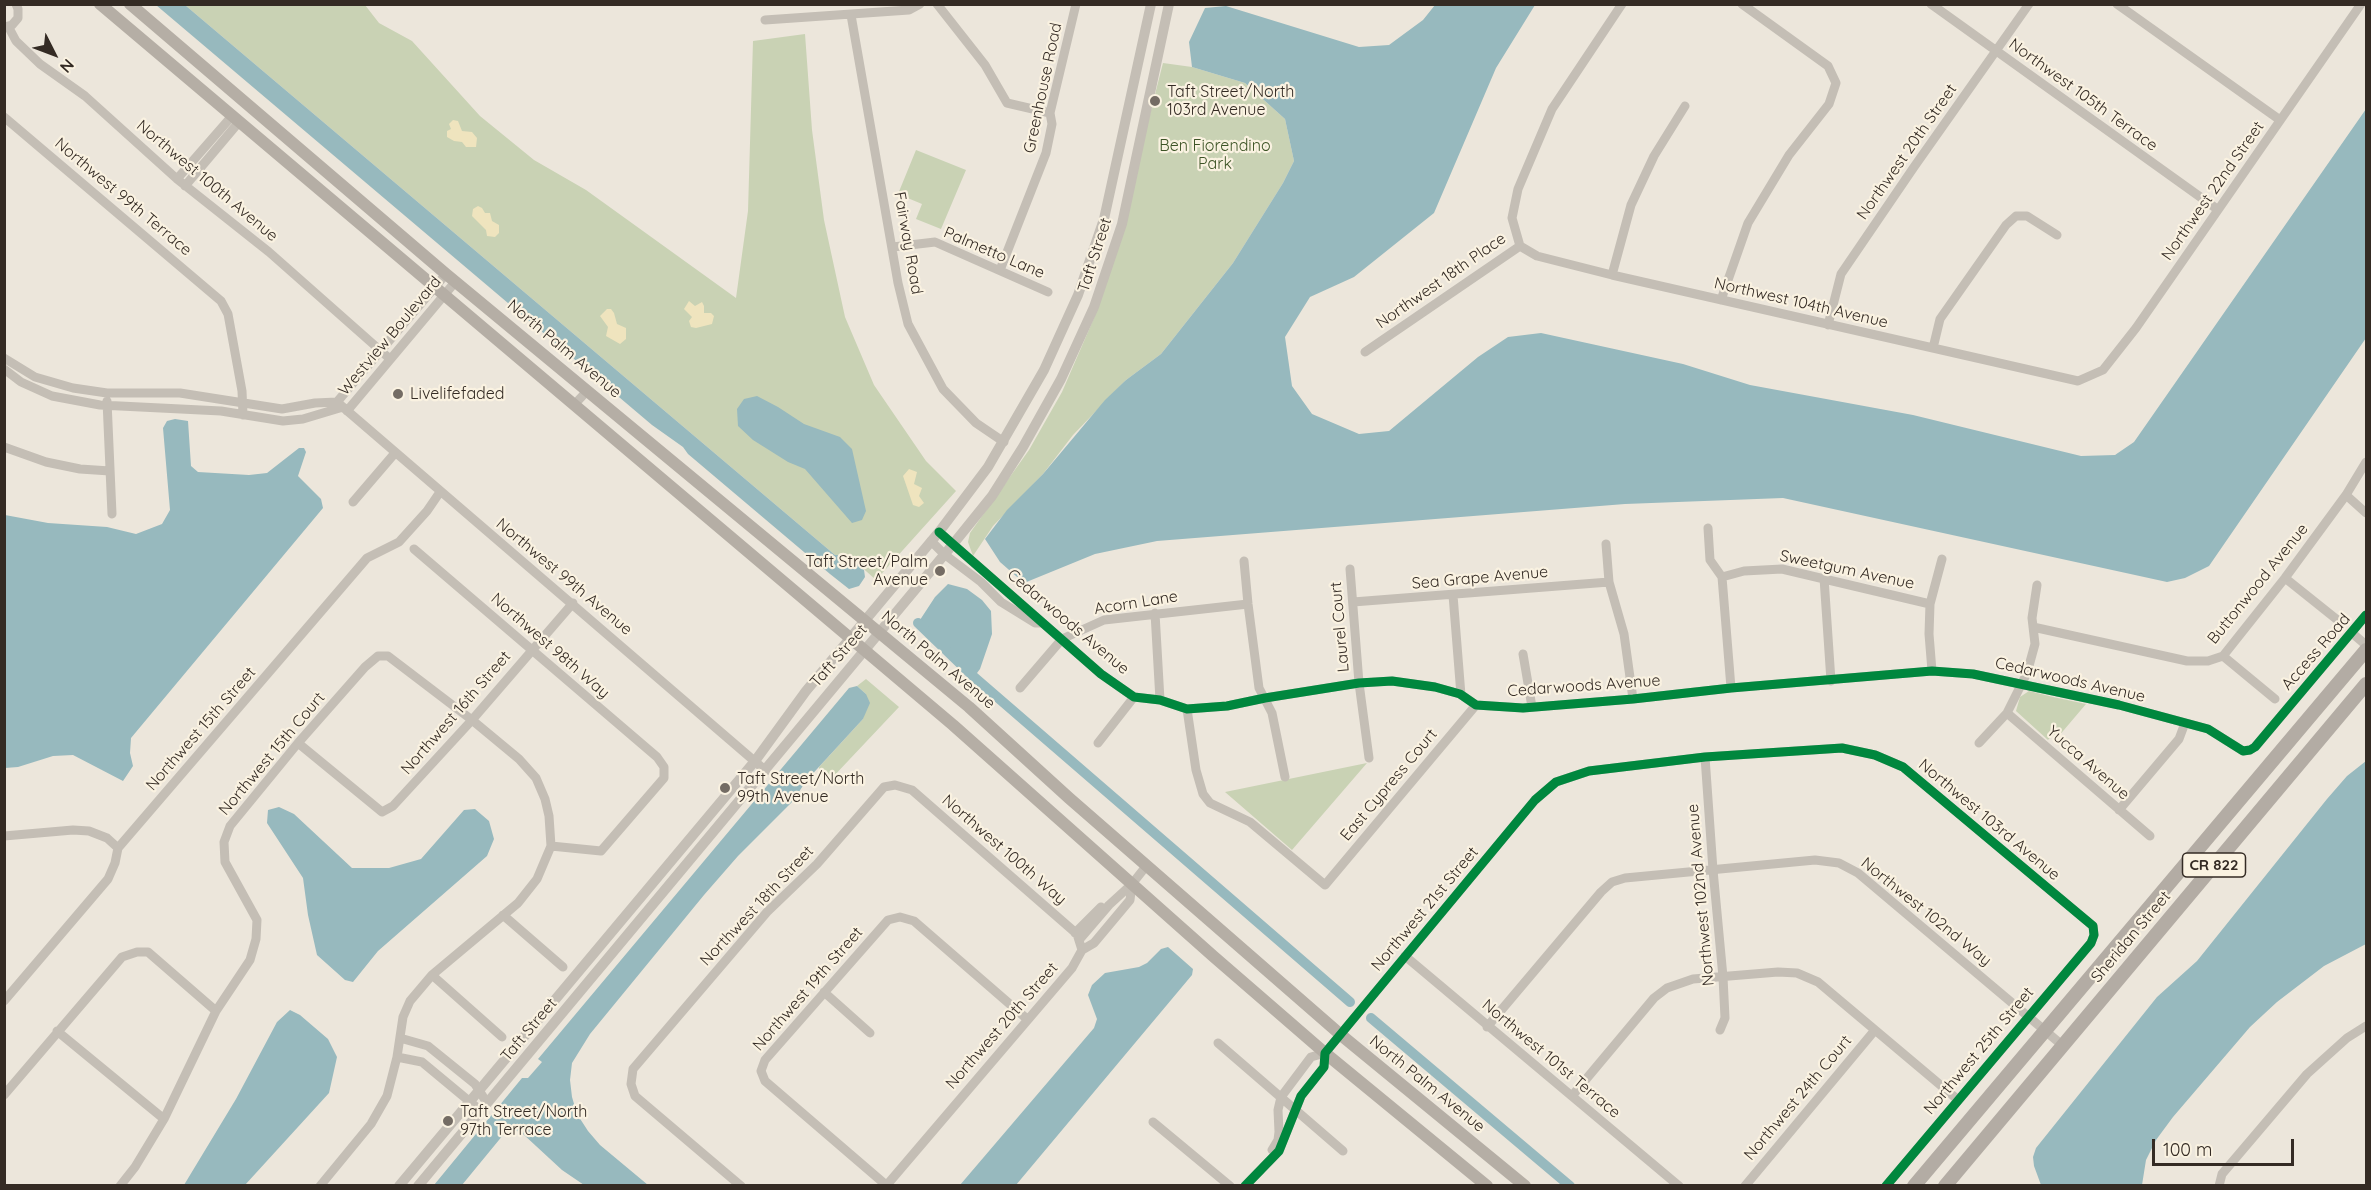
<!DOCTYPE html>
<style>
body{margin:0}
#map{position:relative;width:2371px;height:1190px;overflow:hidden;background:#ece6db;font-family:Quicksand,sans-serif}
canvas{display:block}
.frame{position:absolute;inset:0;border:6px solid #342b24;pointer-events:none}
.north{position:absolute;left:24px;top:24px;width:60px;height:60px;-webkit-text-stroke:4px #faf2e1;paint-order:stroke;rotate:132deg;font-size:16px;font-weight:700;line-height:24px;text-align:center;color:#342b24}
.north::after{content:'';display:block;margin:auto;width:21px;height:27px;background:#342b24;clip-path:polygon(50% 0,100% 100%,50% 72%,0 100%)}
.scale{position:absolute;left:2152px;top:1139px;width:142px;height:27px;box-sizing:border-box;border:3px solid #342b24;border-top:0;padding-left:8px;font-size:18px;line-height:21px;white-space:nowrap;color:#342b24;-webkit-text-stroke:4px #faf2e1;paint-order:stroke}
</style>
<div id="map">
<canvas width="2371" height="1190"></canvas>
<div class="frame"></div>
<div class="north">N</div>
<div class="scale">100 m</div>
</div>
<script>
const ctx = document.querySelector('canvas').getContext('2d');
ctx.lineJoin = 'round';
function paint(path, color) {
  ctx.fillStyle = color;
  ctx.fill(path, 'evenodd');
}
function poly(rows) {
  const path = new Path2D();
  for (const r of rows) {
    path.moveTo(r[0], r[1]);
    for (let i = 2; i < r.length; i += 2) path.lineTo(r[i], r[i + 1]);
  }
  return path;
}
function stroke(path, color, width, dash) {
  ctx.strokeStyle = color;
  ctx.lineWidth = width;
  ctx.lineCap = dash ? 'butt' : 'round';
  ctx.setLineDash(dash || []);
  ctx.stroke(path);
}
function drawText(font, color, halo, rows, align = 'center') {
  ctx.font = font + ' Quicksand,sans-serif';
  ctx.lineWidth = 4.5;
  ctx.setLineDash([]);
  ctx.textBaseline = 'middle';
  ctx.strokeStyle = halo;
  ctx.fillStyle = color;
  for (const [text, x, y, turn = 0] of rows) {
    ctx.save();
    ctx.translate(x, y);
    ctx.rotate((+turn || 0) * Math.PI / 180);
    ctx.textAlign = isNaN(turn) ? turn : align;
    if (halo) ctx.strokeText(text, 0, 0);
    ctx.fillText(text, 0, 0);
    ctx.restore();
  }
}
const green = poly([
 [185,5,365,5,379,23,412,41,480,116,534,160,586,190,736,298,748,211,753,41,805,34,812,130,824,220,845,317,874,385,926,461,956,491,876,580,848,555,835,555],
 [1163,63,1192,67,1245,83,1285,119,1294,161,1283,183,1233,263,1161,354,1126,380,1073,435,1043,474,993,526,973,556,968,542,970,533,1029,450,1062,392,1094,318,1122,224],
 [916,150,966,170,941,229,916,219,922,204,898,194],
 [866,679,899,707,832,778,819,770,819,767,863,719,866,694,857,686],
 [2029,691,2053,697,2086,704,2058,737,2053,734,2048,740,2016,711,2020,697],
 [1367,763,1292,850,1225,792]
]);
const sand = poly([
 [453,120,458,121,462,131,472,132,477,138,476,147,466,147,462,142,454,141,447,137,447,131,451,129,449,124],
 [478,206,482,208,485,213,490,213,492,221,499,225,499,233,495,237,487,236,486,230,472,216,473,209],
 [689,301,695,306,702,302,704,306,704,313,711,313,714,316,712,324,696,328,691,327,689,321,692,317,684,309],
 [607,309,611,309,614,313,617,324,626,328,626,339,620,344,606,336,608,327,600,316],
 [909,469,917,472,914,484,922,488,919,496,924,503,919,507,913,505,903,476]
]);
const water = poly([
 [156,5,185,5,835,555,848,555,864,570,865,577,859,586,849,589,830,574,688,454,683,447,652,425],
 [1435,5,1535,5,1496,68,1434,213,1354,277,1310,297,1285,337,1292,386,1312,414,1359,434,1389,431,1478,357,1508,337,1541,333,1683,364,1750,385,1913,415,2081,456,2115,455,2134,442,2366,109,2366,338,2209,566,2185,578,2167,582,1783,498,1625,504,1157,541,1095,554,1024,583,1000,562,985,539,1007,510,1043,474,1105,400,1126,380,1161,354,1233,263,1283,183,1294,161,1285,119,1245,83,1192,67,1189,42,1205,8,1226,6,1359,47,1389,45,1423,20],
 [757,396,778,407,804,424,840,437,852,449,866,511,862,520,852,523,805,469,788,462,753,440,738,426,737,409,744,399],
 [175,419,188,421,191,466,198,472,249,475,267,473,299,448,304,448,306,452,298,476,321,499,323,508,131,738,130,753,133,766,123,781,73,755,53,756,18,767,5,768,5,515,48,523,107,527,136,534,162,524,170,510,163,428,167,421],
 [948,584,967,589,982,600,991,611,992,634,980,669,974,677,918,623,935,597],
 [857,686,866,694,870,703,863,719,806,781,793,801,738,856,704,895,590,1034,572,1063,570,1080,572,1097,577,1114,588,1131,600,1145,648,1185,584,1185,562,1170,523,1134,513,1129,508,1129,462,1185,434,1185,522,1078,528,1078,542,1062,538,1059,849,688],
 [2366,761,2366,944,2324,966,2277,1002,2250,1027,2173,1117,2156,1140,2146,1160,2142,1185,2041,1185,2034,1166,2033,1157,2036,1148,2157,997,2197,961,2327,799,2347,776],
 [279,807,294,814,352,868,389,868,421,859,464,810,475,809,489,821,494,839,487,856,378,951,353,982,345,980,317,955,308,915,303,878,267,823,268,810],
 [1168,947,1193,969,1192,975,1016,1185,960,1185,1094,1028,1097,1019,1088,995,1092,985,1105,973,1139,967,1147,963,1161,949],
 [290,1010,300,1015,328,1039,337,1057,329,1093,245,1185,184,1185,236,1099,277,1022]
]);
const canal = poly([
 [918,623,974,677,1350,1002],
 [1371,1018,1570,1186]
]);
const minor = poly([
 [937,4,985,65,1007,103,1050,113],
 [1931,4,2217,209],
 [2117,4,2280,120],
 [851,15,898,283,908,324,943,389,976,423,1004,442],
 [765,20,909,10,920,4],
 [8,26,16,41,40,64,85,96,177,179,269,252,390,359],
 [4,27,12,25,18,18,18,9,16,4],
 [4,117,221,301,228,314,242,391,243,415],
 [177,179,232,116],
 [185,186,239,122],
 [1520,246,1537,256,1612,275,2078,381,2103,370,2136,328,2361,4],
 [893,247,935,242,1048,292],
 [1000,270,1046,153,1052,124,1050,113,1076,4],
 [1612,275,1631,205,1654,156,1685,106],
 [1721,300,1748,223,1789,155,1829,104,1836,83,1828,66,1742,4],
 [1828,325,1841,274,1914,167,2029,4],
 [1933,348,1940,319,2006,225,2016,216,2027,216,2057,235],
 [1365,352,1520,246,1512,218,1518,189,1552,109,1622,4],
 [4,358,35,377,73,388,107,393,180,393,282,409,315,403,337,402,766,771],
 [4,369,21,382,52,396,100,405,221,411,283,421,303,419,343,407],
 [107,401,112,514],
 [337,402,446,274],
 [574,405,587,391],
 [347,411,456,281],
 [4,447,46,462,80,469,110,471],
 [2346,495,2366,513],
 [353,502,395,453],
 [1708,528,1710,560,1722,577,1731,688],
 [939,532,1101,674,1134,697,1160,700,1187,709,1227,706,1265,698,1359,683,1392,681,1435,687,1460,694,1476,705,1523,708,1633,699,1731,688,1932,671,1973,674,2119,705,2208,729,2243,751,2250,750,2255,747,2366,615],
 [931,541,944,554,981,582,1001,602,1035,623,1041,623],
 [1606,544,1609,582,1624,634,1633,699],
 [1244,561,1248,604,1259,688,1272,713,1285,777],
 [1350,569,1359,683,1369,758],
 [1722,577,1744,571,1782,569,1930,604],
 [1824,578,1831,681],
 [2285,578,2340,622],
 [1453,595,1461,695],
 [1353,602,1609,582],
 [1155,613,1160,700],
 [2033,627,2187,661,2208,661,2223,656,2285,578,2346,495,2366,462],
 [2352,633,2366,645],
 [1523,654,1532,707],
 [2223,656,2275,699],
 [1932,671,1929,634,1930,604,1942,559],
 [1020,688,1062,639,1104,620,1248,604],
 [1187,709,1196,770,1203,794,1210,803,1250,822,1325,885,1476,705],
 [2007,713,2150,836],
 [298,743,382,812,393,806,472,720,573,603],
 [1098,743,1134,697],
 [1979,743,2007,713,2027,673,2035,644,2032,618,2037,585],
 [1705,757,1713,870,1723,977,1725,1018,1720,1030],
 [2119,810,2179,739,2185,723],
 [4,836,73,830,89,831,107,838,118,848],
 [503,915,563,967],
 [1075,933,1101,907],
 [1079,940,1109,905,1132,884,1147,865],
 [1405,956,1679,1186],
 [432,975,502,1037],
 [824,992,870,1033],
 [4,1001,108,879,115,863,118,848,367,558,399,542,427,511,440,492],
 [1487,1027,1601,892,1612,882,1625,878,1815,860,1839,863,1858,873,2062,1045],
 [57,1031,164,1119],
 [400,1038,428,1046,475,1084,487,1103],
 [1218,1043,1343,1151],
 [397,1057,422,1062,481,1111],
 [4,1095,122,957,137,952,148,952,216,1011],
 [1572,1096,1654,998,1667,988,1693,979,1778,972,1797,973,1818,982,1957,1099],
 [1153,1122,1230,1186],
 [1272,1150,1278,1140,1279,1132,1278,1110,1281,1097,1311,1057,1325,1053],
 [886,1185,765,1081,761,1071,765,1060,888,920,900,917,914,921,1027,1019],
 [120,1186,135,1167,164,1119,216,1011,250,960,256,939,257,920,225,862,224,842,230,826,298,743,365,667,378,656,388,656,472,720,519,759,536,778,545,799,549,816,551,846],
 [320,1186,371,1124,387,1096,397,1057,403,1017,410,1001,432,975,518,903,537,879,551,846,601,851,664,778,664,767,657,757,414,549],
 [741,1186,635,1096,631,1084,633,1069,767,912,817,864,884,787,895,785,912,790,1077,934,1082,950],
 [886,1186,1072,968,1082,950,1094,943,1130,900,1132,884],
 [1245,1186,1279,1151,1301,1096,1324,1067,1325,1053,1535,800,1556,782,1589,771,1705,757,1842,748,1875,755,1903,767,2093,926,2094,935,2091,943,1886,1186],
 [1745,1186,1875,1030],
 [2219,1186,2222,1174,2307,1074,2347,1038,2366,1026]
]);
const tertiary = poly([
 [399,1186,755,761,806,691,939,532,988,467,1044,370,1078,295,1104,219,1151,4],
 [418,1186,954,543,992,496,1023,447,1061,379,1094,307,1122,224,1169,4]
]);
const secondary = poly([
 [100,4,953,725,1213,956,1325,1053,1487,1186],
 [130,4,446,274,969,707,1069,798,1341,1035,1525,1186]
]);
const primary = poly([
 [1914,1186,2366,650],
 [1945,1186,2366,684]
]);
const cycleway = poly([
 [939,532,1101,674,1134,697,1160,700,1187,709,1227,706,1265,698,1359,683,1392,681,1435,687,1460,694,1476,705,1523,708,1633,699,1731,688,1932,671,1973,674,2119,705,2208,729,2243,751,2250,750,2255,747,2366,615],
 [1245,1186,1279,1151,1301,1096,1324,1067,1325,1053,1535,800,1556,782,1589,771,1705,757,1842,748,1875,755,1903,767,2093,926,2094,935,2091,943,1886,1186]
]);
const markers = [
 [1155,101,6,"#746c64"],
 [398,394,6,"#746c64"],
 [940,571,6,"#746c64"],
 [725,788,6,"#746c64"],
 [448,1121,6,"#746c64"]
];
const shields = [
 [2214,865,63]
];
const shieldNames = [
 ["CR 822",2214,865]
];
const streetNames = [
 ["Greenhouse Road",1043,88,-78],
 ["Northwest 105th Terrace",2083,95,36],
 ["Northwest 20th Street",1907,152,-55],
 ["Northwest 100th Avenue",207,181,40],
 ["Northwest 22nd Street",2213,191,-55],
 ["Northwest 99th Terrace",123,197,40],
 ["Fairway Road",908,243,80],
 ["Palmetto Lane",994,253,23],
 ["Taft Street",1095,255,-72],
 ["Northwest 18th Place",1441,281,-35],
 ["Northwest 104th Avenue",1801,303,13],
 ["Westview Boulevard",390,336,-50],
 ["North Palm Avenue",564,349,40],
 ["Sweetgum Avenue",1847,570,12],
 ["Northwest 99th Avenue",564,577,40],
 ["Sea Grape Avenue",1480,578,-5],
 ["Buttonwood Avenue",2258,584,-51],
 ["Acorn Lane",1136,603,-9],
 ["Cedarwoods Avenue",1068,622,40],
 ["Laurel Court",1340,627,-95],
 ["Northwest 98th Way",550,646,41],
 ["Access Road",2316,652,-49],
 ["Taft Street",839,656,-49],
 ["North Palm Avenue",938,660,40],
 ["Cedarwoods Avenue",2070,680,13],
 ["Cedarwoods Avenue",1584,686,-4],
 ["Northwest 16th Street",456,713,-49],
 ["Northwest 15th Street",201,729,-49],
 ["Northwest 15th Court",272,754,-50],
 ["Yucca Avenue",2088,763,41],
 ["East Cypress Court",1389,785,-50],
 ["Northwest 103rd Avenue",1989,820,40],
 ["Northwest 100th Way",1004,850,41],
 ["Northwest 102nd Avenue",1701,895,-95],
 ["Northwest 18th Street",757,906,-47],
 ["Northwest 21st Street",1425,909,-50],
 ["Northwest 102nd Way",1926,912,39],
 ["Sheridan Street",2131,937,-50],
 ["Northwest 19th Street",808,989,-49],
 ["Northwest 20th Street",1002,1026,-49],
 ["Taft Street",529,1030,-50],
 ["Northwest 25th Street",1979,1051,-50],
 ["Northwest 101st Terrace",1551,1059,40],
 ["North Palm Avenue",1427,1084,39],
 ["Northwest 24th Court",1798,1098,-50]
];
const poiNames = [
 ["Taft Street/North",1167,92],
 ["103rd Avenue",1167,110],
 ["Livelifefaded",410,394],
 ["Taft Street/Palm",928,562,"right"],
 ["Avenue",928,580,"right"],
 ["Taft Street/North",737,779],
 ["99th Avenue",737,797],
 ["Taft Street/North",460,1112],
 ["97th Terrace",460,1130]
];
const parkNames = [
 ["Ben Fiorendino",1215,146],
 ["Park",1215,164]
];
paint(green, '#c9d2b4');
paint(sand, '#efe4be');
paint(water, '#97b9be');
stroke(canal, '#97b9be', 10);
stroke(minor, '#c4beb5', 9);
stroke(tertiary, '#c4beb5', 10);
stroke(secondary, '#b5aea5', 12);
stroke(primary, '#b3aca4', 14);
stroke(cycleway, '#00873e', 9);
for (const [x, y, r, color] of markers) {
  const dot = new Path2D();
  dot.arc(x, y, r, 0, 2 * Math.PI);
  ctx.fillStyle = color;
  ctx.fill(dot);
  stroke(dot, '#faf2e1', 2);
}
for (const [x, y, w] of shields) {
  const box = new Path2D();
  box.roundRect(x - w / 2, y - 12, w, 24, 4.5);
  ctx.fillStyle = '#faf2e1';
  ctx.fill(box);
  stroke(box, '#342b24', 1.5);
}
drawText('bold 15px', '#342b24', null, shieldNames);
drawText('16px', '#342b24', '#faf2e1', streetNames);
drawText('16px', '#342b24', '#faf2e1', poiNames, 'left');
drawText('16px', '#3d5426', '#faf2e1', parkNames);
</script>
